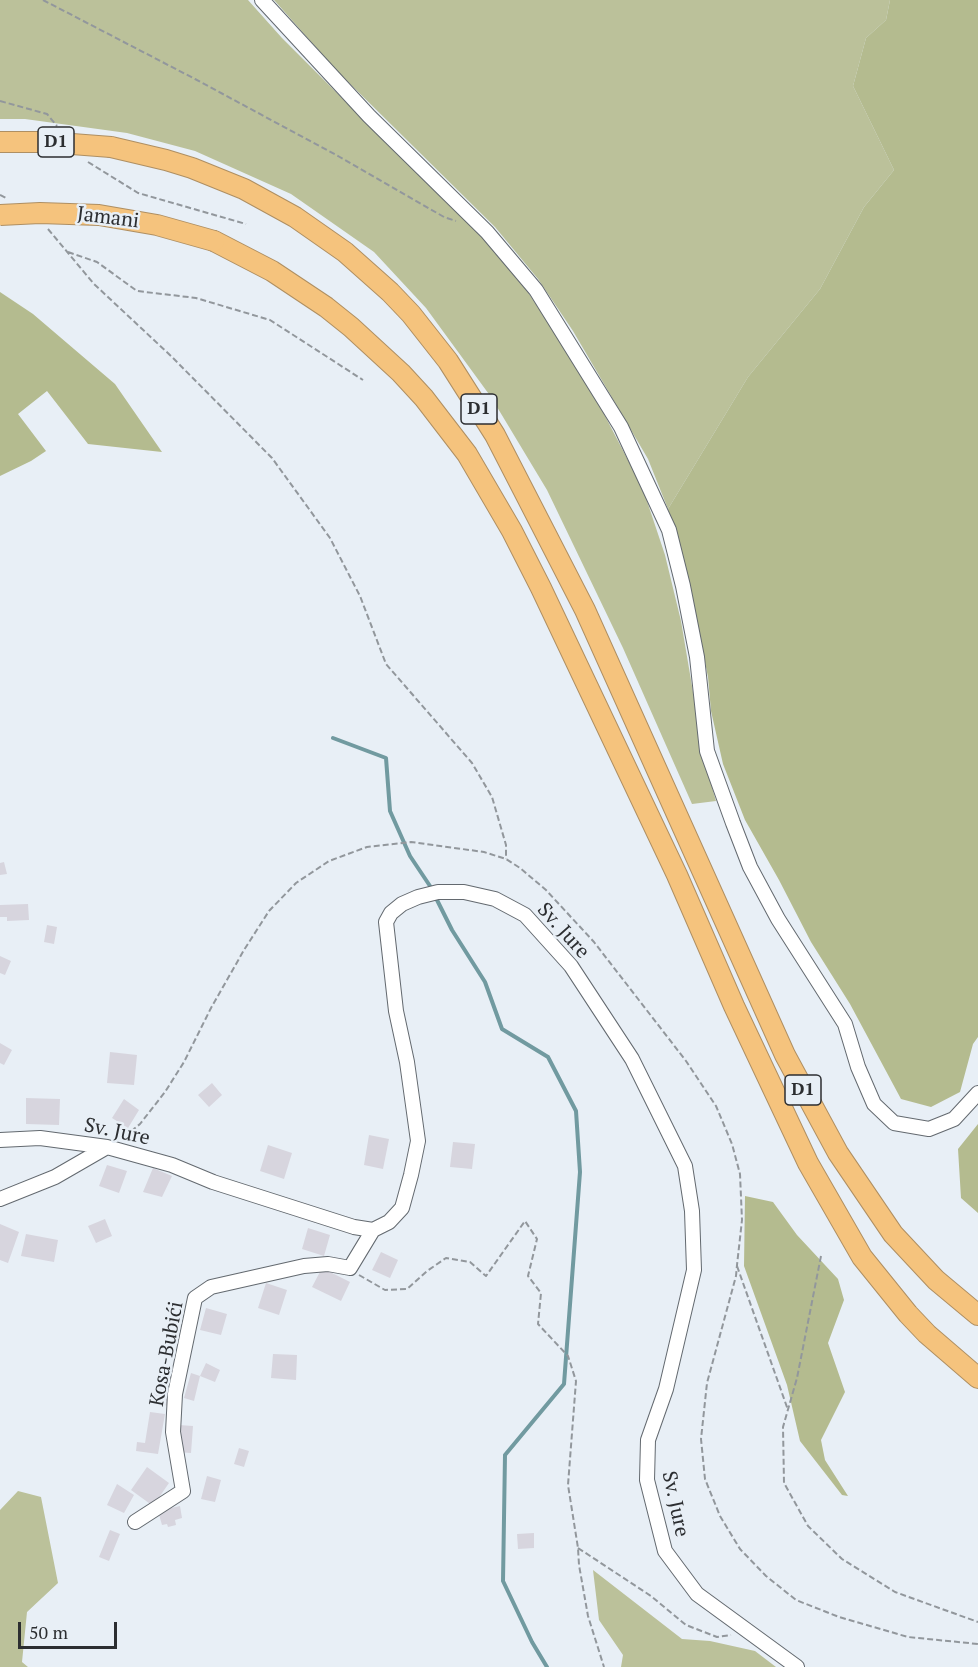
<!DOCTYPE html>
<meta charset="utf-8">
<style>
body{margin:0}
#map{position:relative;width:978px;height:1667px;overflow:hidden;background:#e8eff6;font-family:"PT Serif",serif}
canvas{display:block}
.scale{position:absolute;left:18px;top:1622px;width:99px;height:27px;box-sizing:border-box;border:3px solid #2c2e31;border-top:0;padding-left:8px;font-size:18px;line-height:21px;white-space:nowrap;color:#2c2e31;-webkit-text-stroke:4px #e8eff6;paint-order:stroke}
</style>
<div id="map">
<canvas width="978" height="1667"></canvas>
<div class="scale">50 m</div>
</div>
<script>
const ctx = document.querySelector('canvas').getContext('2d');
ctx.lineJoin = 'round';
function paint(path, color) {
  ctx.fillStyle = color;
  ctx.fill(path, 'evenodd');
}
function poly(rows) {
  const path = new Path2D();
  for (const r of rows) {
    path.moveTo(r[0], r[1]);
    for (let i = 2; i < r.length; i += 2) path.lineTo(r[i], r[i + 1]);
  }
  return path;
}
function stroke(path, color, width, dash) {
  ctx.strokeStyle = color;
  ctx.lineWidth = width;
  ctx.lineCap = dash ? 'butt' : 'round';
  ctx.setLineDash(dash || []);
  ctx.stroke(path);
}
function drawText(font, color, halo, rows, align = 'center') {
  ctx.font = font + ' "PT Serif",serif';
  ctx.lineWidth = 5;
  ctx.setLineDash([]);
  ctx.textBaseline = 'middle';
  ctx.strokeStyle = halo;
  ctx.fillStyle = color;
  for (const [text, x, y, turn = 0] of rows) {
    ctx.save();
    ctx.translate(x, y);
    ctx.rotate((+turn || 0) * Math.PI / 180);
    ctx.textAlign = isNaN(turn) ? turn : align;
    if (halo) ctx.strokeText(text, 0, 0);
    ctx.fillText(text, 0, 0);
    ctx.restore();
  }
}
const green = poly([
 [0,0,248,0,282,38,366,122,469,220,520,280,590,387,643,489,665,555,681,621,705,763,716,801,692,804,623,648,547,490,491,397,426,308,374,252,291,194,195,151,127,133,25,119,0,119],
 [274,0,890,0,886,20,866,38,853,86,894,170,864,207,820,289,748,377,668,509,648,459,573,331,538,279,495,227,336,70],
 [18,1491,41,1497,58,1583,27,1612,22,1662,28,1667,0,1667,0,1510],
 [593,1570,682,1639,710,1641,755,1651,776,1667,621,1667,623,1655,599,1620]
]);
const forest = poly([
 [890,0,978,0,978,1037,973,1044,960,1092,931,1107,901,1099,850,1004,811,942,779,880,745,820,723,764,711,711,708,677,686,567,668,509,748,377,820,289,864,207,894,170,853,86,866,38,886,20],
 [0,292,33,314,115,384,162,452,88,444,47,391,18,414,46,451,31,461,0,476],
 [978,1124,978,1213,961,1198,958,1149],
 [745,1196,773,1202,797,1235,838,1279,844,1300,828,1343,845,1392,821,1440,825,1460,848,1496,842,1495,800,1441,787,1385,744,1266]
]);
const stream = poly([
 [333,738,386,758,390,811,410,856,432,889],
 [435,896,452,930,485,982,502,1029,548,1057,576,1111,580,1172,564,1384,505,1455,503,1581,532,1642,547,1667]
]);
const building = poly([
 [4,862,7,874,0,875,0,863],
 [28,904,29,920,7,921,7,917,0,917,0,905],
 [47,925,57,927,54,944,44,942],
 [0,956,11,961,5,975,0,973],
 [0,1043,12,1050,4,1065,0,1063],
 [110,1052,137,1055,134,1085,107,1083],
 [212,1083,222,1095,209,1107,198,1095],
 [26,1098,60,1099,59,1125,26,1124],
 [124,1099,139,1110,128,1128,112,1118],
 [369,1135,389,1139,383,1169,364,1165],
 [453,1142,475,1144,472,1169,450,1167],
 [268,1145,292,1153,284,1179,260,1171],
 [107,1165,127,1171,119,1193,99,1186],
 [153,1168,172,1176,162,1197,143,1192],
 [105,1219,112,1236,96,1243,88,1226],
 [0,1224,19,1232,8,1263,0,1260],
 [308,1228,330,1235,324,1256,302,1249],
 [26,1234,58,1240,54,1262,21,1256],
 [381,1252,398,1260,390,1278,372,1270],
 [322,1268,350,1282,341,1301,312,1287],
 [266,1283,287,1290,279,1315,258,1308],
 [206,1308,227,1314,221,1335,200,1330],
 [273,1354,297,1355,296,1380,271,1378],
 [206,1363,220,1370,215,1382,200,1376],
 [191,1373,200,1376,194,1401,184,1398],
 [155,1385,172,1388,169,1406,152,1403],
 [150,1412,165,1414,158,1454,136,1451,137,1442,145,1443],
 [179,1425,193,1426,191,1453,177,1452],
 [239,1448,249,1451,244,1467,234,1464],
 [147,1467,169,1483,153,1506,131,1490],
 [207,1476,221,1480,215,1502,201,1499],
 [117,1484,134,1495,124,1513,107,1505],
 [180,1506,182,1518,175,1520,176,1525,168,1527,167,1524,162,1525,158,1511],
 [110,1530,120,1534,109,1561,99,1557],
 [534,1533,534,1548,518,1549,517,1534]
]);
const path = poly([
 [43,0,195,79,338,156,444,217,456,221],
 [0,101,47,114,57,126],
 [88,162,138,193,246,224],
 [0,195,6,198],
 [48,229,94,284,171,356,272,458,330,538,360,596,386,664,472,763,492,797,506,845,506,859],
 [68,252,97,262,137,291,196,298,270,320,363,380],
 [124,1137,140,1124,165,1092,184,1062,211,1008,244,950,269,911,296,883,329,861,367,847,411,842,484,852,506,859,520,868,546,890,594,942,686,1061,716,1106,732,1144,740,1174,742,1220,737,1265,736,1276,707,1383,701,1439,705,1479,720,1516,740,1549,766,1576,796,1600,839,1617,908,1637,978,1644],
 [821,1256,797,1378,783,1427,784,1483,808,1526,842,1559,895,1592,978,1622],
 [737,1266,788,1410],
 [359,1275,385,1290,407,1289,427,1271,446,1258,470,1262,486,1276,525,1221,537,1239,528,1276,541,1293,538,1324,568,1356,576,1381,568,1485,578,1548,579,1565,588,1616,604,1667],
 [578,1548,651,1596,686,1625,717,1637,731,1635]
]);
const minor = poly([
 [262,0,369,116,487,232,536,290,621,427,669,530,683,586,697,657,707,751,733,823,750,867,778,919,845,1024,858,1067,874,1104,894,1123,929,1129,954,1119,978,1093],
 [0,1140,40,1138,107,1147,172,1165,213,1182,354,1227,373,1230,389,1222,402,1208,411,1175,418,1141,407,1062,396,1011,386,922,391,913,402,904,418,897,438,892,464,892,495,899,525,915,571,966,632,1059,685,1166,692,1211,694,1270,666,1389,648,1440,647,1480,665,1551,697,1594,797,1667],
 [0,1199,55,1177,107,1147],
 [135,1522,183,1491,173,1432,175,1394,195,1298,211,1287,304,1266,328,1264,350,1268,373,1230]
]);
const highway = poly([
 [111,147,166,160,192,168,244,189,295,217,345,252,390,292,411,314,448,361,495,435,585,610,785,1055,838,1153,893,1234,936,1280,978,1315],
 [214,241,272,271,326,307,351,327,401,373,424,398,467,454,512,531,541,588,677,875,734,1006,808,1163,862,1257,908,1314,927,1334,978,1378]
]);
const highwayBridge = poly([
 [0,142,46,142,111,147],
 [0,215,40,213,99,215,157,225,214,241]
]);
const shields = [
 [56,142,36],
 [479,409,36],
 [803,1090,36]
];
const shieldNames = [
 ["D1",56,142],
 ["D1",479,409],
 ["D1",803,1090]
];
const streetNames = [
 ["Jamani",108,218,7],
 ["Sv. Jure",563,931,48],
 ["Sv. Jure",117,1132,12],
 ["Kosa-Bubići",167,1354,-79],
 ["Sv. Jure",675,1504,78]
];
paint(green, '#bbc19a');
paint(forest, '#b4bb8f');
stroke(stream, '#719aa0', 4);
paint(building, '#d7d5de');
stroke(minor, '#63696f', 16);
stroke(highway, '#af8f62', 22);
stroke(path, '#92979c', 2, [6, 3]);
stroke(minor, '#fff', 14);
stroke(highway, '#f5c37d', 20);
stroke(highwayBridge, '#af8f62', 22, []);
stroke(highwayBridge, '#f5c37d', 20);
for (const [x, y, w] of shields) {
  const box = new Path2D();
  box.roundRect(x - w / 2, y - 15, w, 30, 4.5);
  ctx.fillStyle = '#e8eff6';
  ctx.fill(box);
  stroke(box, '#2c2e31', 1.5);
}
drawText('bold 18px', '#2c2e31', null, shieldNames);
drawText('20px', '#2c2e31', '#e8eff6', streetNames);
</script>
